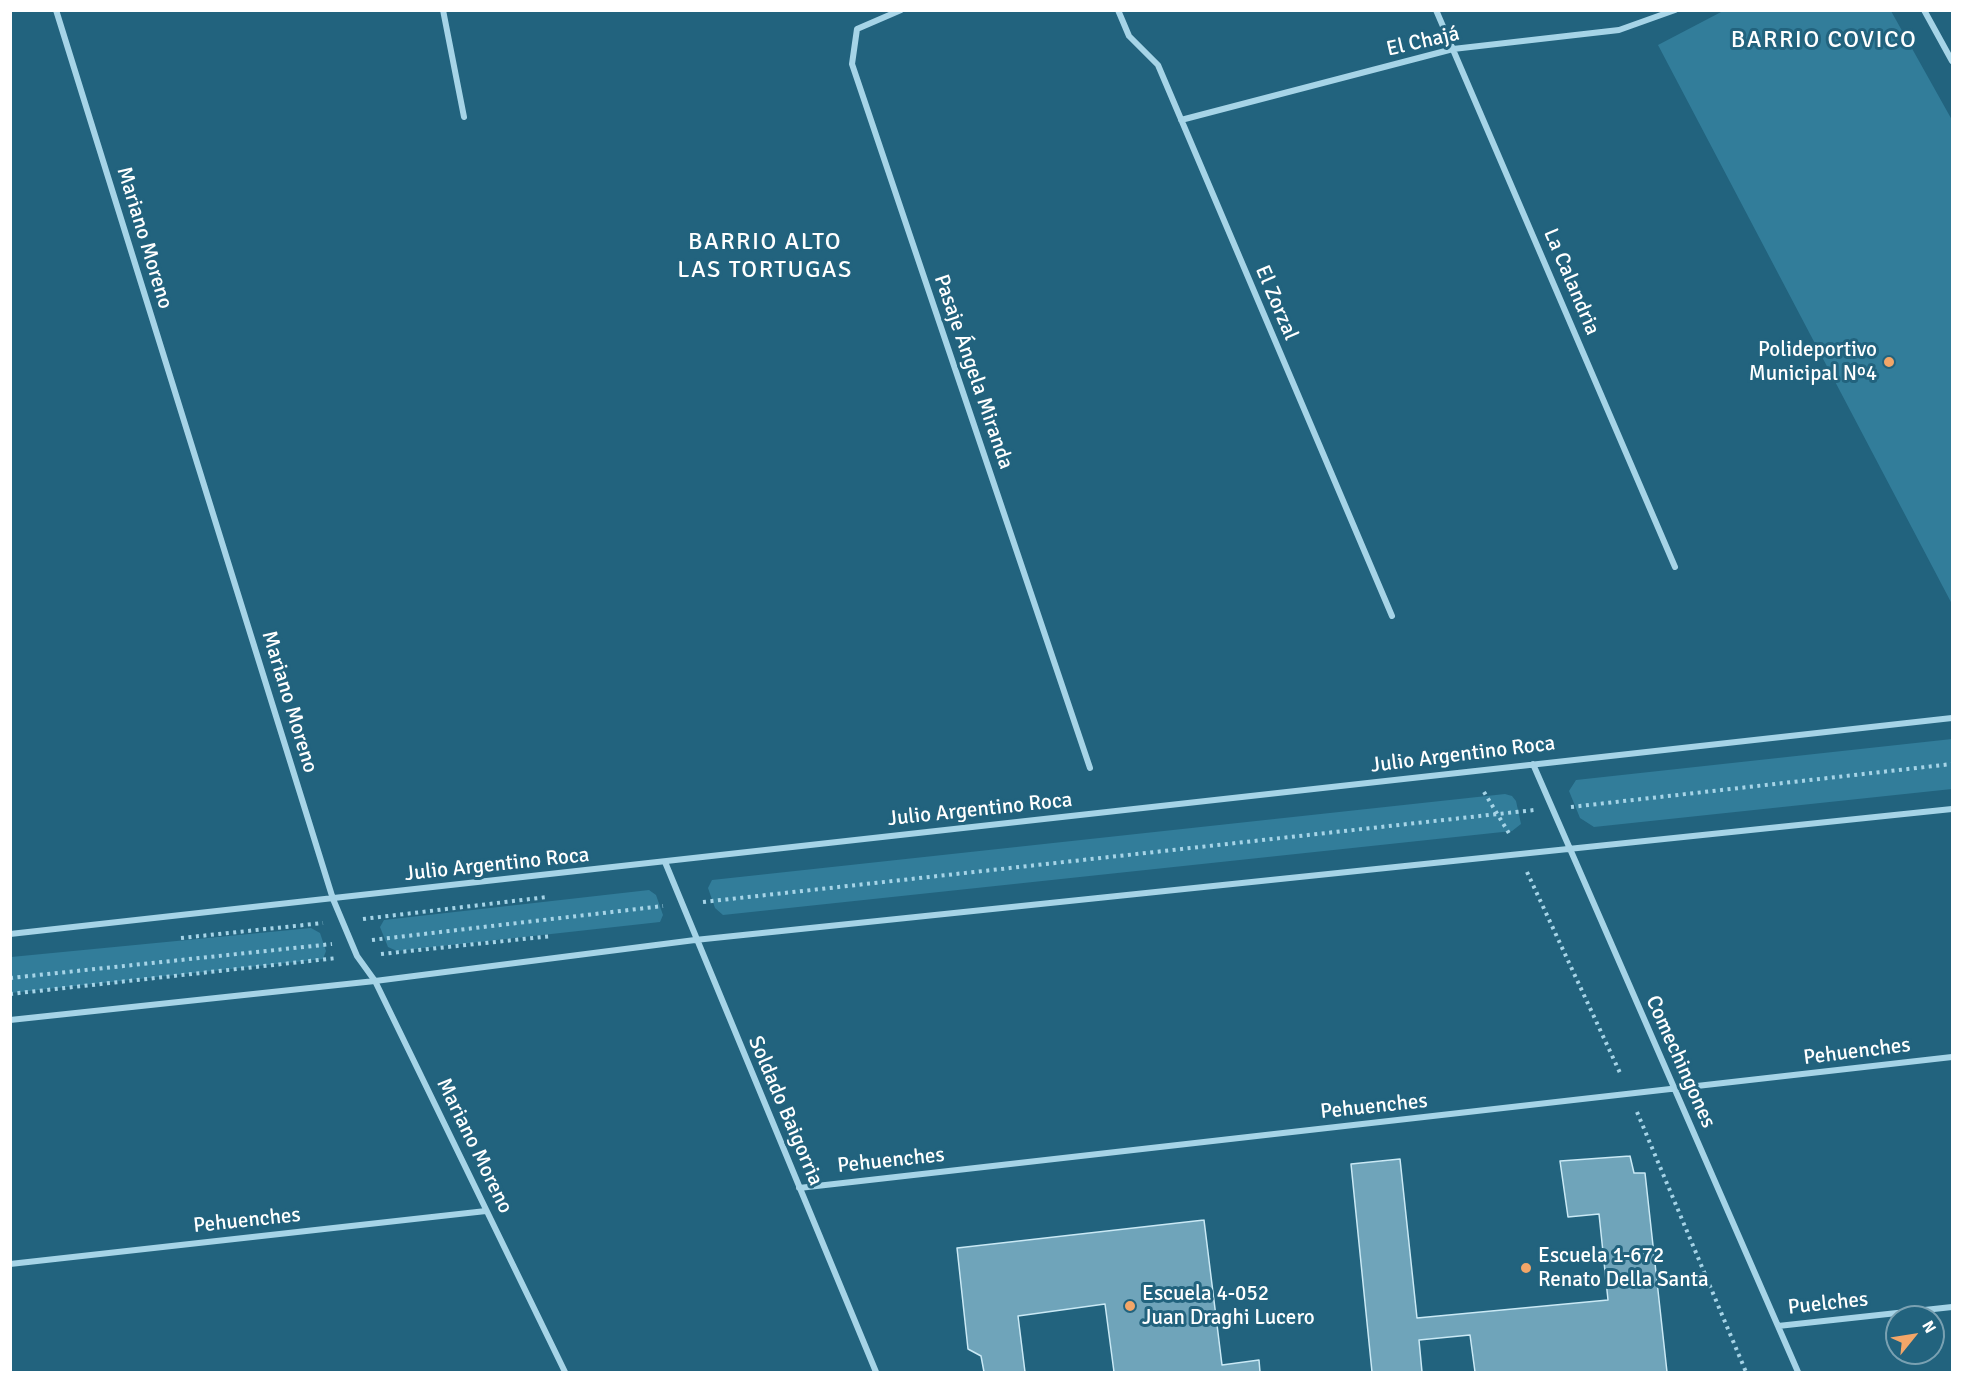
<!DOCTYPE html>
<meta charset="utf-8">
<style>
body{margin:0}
#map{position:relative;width:1963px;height:1383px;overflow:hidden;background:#22637e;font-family:Signika,sans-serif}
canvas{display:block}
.frame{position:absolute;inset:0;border:12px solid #fff;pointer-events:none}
.north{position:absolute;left:1885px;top:1305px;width:60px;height:60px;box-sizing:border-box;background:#22637e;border:2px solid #7aa1b2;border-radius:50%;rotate:60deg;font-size:16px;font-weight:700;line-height:24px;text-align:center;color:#fff}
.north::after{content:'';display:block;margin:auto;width:21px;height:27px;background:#f3a668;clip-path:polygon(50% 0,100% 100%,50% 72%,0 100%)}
</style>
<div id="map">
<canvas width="1963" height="1383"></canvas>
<div class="frame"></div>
<div class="north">N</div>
</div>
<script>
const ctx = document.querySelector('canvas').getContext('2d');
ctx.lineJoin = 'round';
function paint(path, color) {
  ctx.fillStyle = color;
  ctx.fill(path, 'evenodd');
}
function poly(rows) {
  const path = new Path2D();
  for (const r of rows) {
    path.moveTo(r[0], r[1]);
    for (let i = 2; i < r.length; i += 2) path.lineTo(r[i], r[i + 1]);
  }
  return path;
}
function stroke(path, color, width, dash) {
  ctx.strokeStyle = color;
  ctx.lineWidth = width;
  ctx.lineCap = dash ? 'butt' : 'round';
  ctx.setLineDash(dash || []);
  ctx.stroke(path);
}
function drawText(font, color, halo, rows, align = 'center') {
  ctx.font = font + ' Signika,sans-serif';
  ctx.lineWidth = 6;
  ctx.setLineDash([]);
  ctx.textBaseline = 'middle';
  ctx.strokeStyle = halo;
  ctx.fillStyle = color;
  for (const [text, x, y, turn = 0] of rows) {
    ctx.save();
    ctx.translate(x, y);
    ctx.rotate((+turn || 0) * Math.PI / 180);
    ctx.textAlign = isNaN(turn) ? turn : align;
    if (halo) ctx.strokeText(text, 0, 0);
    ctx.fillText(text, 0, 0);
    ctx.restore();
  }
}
const green = poly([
 [1723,11,1891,11,1952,120,1952,604,1658,45],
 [1952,739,1952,789,1594,827,1580,818,1569,791,1576,780],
 [1505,794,1512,796,1516,801,1521,824,1512,831,723,915,715,908,708,888,712,880],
 [649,890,656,895,663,915,660,922,397,951,388,947,380,927,384,920],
 [311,928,320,933,326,951,323,959,11,993,11,957]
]);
const building = poly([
 [1630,1156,1634,1173,1645,1173,1667,1372,1475,1372,1470,1335,1419,1340,1422,1372,1372,1372,1351,1164,1400,1159,1417,1318,1608,1300,1599,1214,1568,1217,1560,1161,1630,1156],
 [1204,1220,1222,1365,1259,1360,1260,1372,1114,1372,1105,1304,1018,1316,1025,1372,984,1372,981,1356,968,1349,957,1248,1204,1220]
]);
const path = poly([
 [1484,792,1510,835],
 [1571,807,1952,764],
 [1527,872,1621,1075],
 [703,902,1534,810],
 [363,919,547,897],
 [181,938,323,923],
 [372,940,663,906],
 [381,954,552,936],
 [10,978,332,944],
 [10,994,337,958],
 [1637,1112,1746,1372]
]);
const minor = poly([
 [56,10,333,899,357,956,375,981,565,1372],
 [443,10,464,117],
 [901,10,857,29,852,64,1090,768],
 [1118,10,1129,36,1158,65,1392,616],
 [1436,10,1675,567],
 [1924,10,1952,61],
 [1181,120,1453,49,1619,30,1675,10],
 [1533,764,1798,1372],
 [665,862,876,1372],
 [10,934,1952,718],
 [10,1020,375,981,695,940,1952,809],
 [799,1188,1952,1057],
 [10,1264,486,1211],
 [1778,1326,1952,1307]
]);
const markers = [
 [1889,362,6,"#f3a668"],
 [1526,1268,6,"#f3a668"],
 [1130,1306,6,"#f3a668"]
];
const streetNames = [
 ["El Chajá",1423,42,-13],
 ["Mariano Moreno",144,238,73],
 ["La Calandria",1571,282,67],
 ["El Zorzal",1276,303,67],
 ["Pasaje Ángela Miranda",973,372,71],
 ["Mariano Moreno",289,702,73],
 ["Julio Argentino Roca",1463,755,-7],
 ["Julio Argentino Roca",980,810,-6],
 ["Julio Argentino Roca",497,865,-6],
 ["Pehuenches",1857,1052,-7],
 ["Comechingones",1680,1062,66],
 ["Pehuenches",1374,1107,-6],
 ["Soldado Baigorria",785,1111,67],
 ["Mariano Moreno",474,1146,64],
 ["Pehuenches",891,1161,-6],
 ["Pehuenches",247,1221,-6],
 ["Puelches",1828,1304,-6]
];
const poiNames = [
 ["Polideportivo",1877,350,"right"],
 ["Municipal Nº4",1877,374,"right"],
 ["Escuela 1-672",1538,1256],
 ["Renato Della Santa",1538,1280],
 ["Escuela 4-052",1142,1294],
 ["Juan Draghi Lucero",1142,1318]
];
const quarterNames = [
 ["BARRIO COVICO",1824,41],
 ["BARRIO ALTO",765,243],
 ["LAS TORTUGAS",765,271]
];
paint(green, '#327d9a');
paint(building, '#6fa4ba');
stroke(building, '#cae9f5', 1.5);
stroke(path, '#a6d4e7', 4, [3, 4.5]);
stroke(minor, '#a6d4e7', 6);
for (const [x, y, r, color] of markers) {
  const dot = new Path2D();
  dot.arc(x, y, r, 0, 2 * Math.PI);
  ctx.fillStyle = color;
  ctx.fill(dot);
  stroke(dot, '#22637e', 2);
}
drawText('21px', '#fff', '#22637e', streetNames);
drawText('21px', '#fff', '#22637e', poiNames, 'left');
ctx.letterSpacing = '1.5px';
drawText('24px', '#fff', '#22637e', quarterNames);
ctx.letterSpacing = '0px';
</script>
